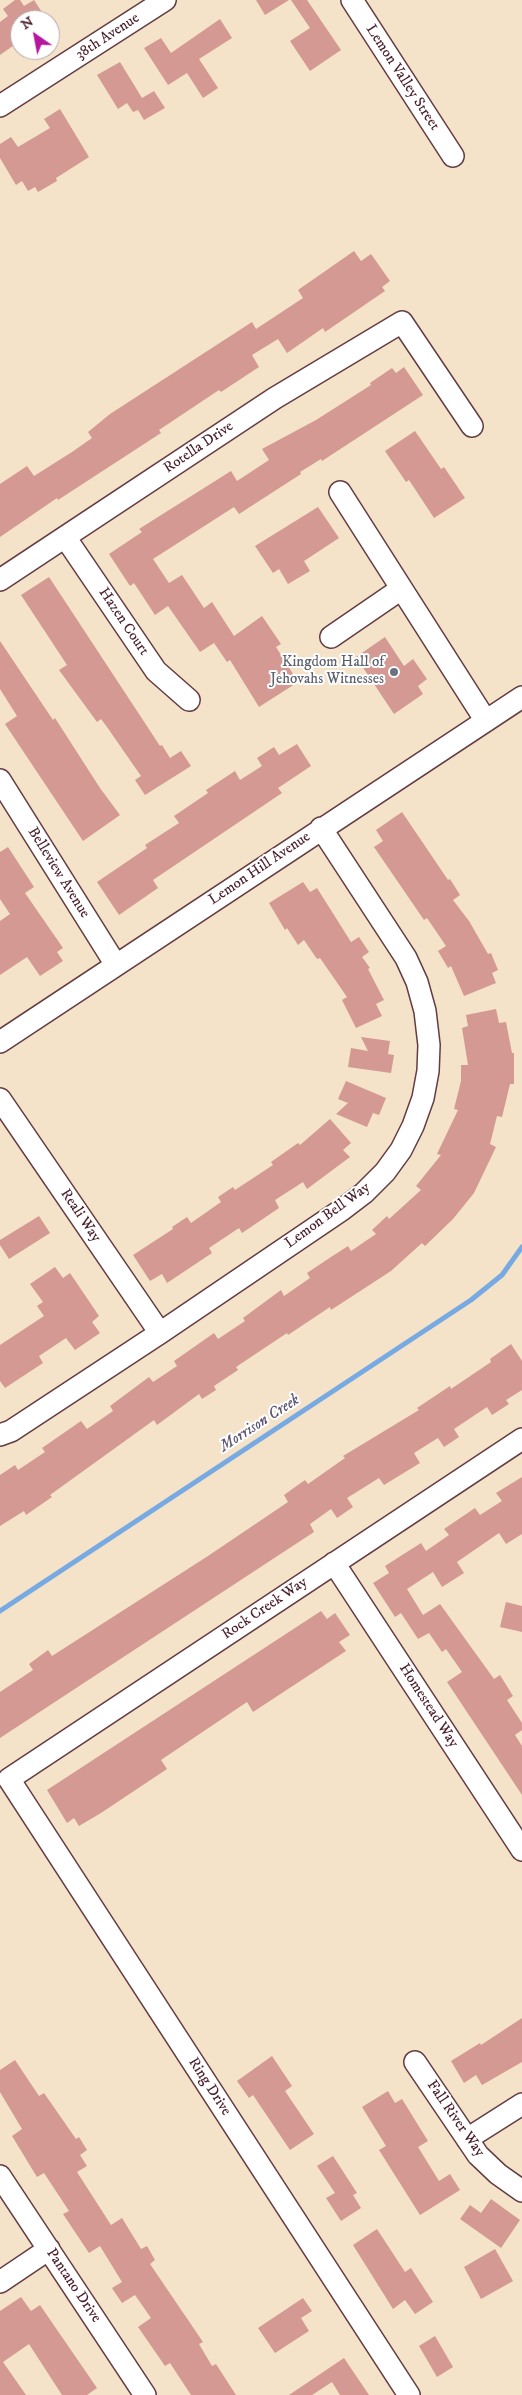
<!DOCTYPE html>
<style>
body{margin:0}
#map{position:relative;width:522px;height:2395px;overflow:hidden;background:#f4e3c9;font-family:"IM FELL DW Pica",serif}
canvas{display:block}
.north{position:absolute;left:10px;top:10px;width:50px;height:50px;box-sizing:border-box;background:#fff;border:1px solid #b7a5aa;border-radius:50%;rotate:327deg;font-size:14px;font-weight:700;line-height:20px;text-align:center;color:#4a1f2b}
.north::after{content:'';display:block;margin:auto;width:18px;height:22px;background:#b5179e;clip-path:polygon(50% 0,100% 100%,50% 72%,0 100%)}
</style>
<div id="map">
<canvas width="522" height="2395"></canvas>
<div class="north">N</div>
</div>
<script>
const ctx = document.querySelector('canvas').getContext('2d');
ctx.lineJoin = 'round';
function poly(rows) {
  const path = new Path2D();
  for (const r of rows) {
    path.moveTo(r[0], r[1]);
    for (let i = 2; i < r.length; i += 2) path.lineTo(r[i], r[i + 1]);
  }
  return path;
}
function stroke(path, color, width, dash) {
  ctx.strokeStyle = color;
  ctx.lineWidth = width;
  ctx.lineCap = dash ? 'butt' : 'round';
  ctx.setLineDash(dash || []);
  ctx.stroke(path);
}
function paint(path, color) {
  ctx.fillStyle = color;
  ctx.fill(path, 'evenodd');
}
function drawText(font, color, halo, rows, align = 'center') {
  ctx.font = font + ' "IM FELL DW Pica",serif';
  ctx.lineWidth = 4;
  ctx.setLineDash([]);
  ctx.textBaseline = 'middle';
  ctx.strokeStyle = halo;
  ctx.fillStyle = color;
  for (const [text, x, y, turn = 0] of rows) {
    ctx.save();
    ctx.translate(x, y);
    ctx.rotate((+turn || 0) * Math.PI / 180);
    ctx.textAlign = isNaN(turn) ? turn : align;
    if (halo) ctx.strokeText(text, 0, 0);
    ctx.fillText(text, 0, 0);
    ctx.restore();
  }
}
const stream = poly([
 [0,1611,471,1300,502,1275,522,1247]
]);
const building = poly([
 [15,0,20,0,24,6,34,0,47,20,20,20,20,41,0,55,0,22,8,16,3,9],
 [256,0,289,0,265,15],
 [291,0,307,0,341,50,310,71,290,41,310,28],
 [220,19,232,38,199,59,218,88,203,98,187,73,168,85,144,48,161,38,171,53],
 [120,62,142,98,154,91,165,108,144,120,138,110,133,112,127,103,118,109,97,75],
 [60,109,89,157,56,178,57,181,38,192,35,187,28,191,22,181,16,185,0,158,0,144,11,137,18,147,50,128,44,119],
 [354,251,361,261,371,254,390,281,382,287,385,291,325,332,323,328,287,353,278,339,252,355,259,367,221,392,219,390,159,430,161,433,58,500,57,498,0,537,0,484,27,466,34,476,72,452,92,438,88,432,110,414,252,322,256,329,303,298,298,290],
 [404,367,423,395,322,461,321,459,300,472,301,474,239,514,234,507,153,559,169,583,182,575,204,608,212,602,234,636,262,616,281,644,276,647,298,682,259,707,230,660,227,662,214,643,200,652,168,606,155,615,134,583,130,586,109,554,142,532,139,529,231,471,237,481,269,460,262,449,316,420,371,385,370,383,392,368,396,373],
 [415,431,441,469,444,467,465,498,434,518,409,480,406,482,385,451],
 [318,507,339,538,304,561,310,571,288,584,279,569,273,573,255,546],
 [49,577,160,746,162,745,170,758,181,751,191,766,145,795,135,780,141,776,107,727,101,719,97,722,59,670,67,665,21,595],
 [385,637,404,666,413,659,427,679,418,686,423,694,394,714,356,657],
 [0,641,53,720,55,718,100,788,120,815,83,841,5,724,17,716,0,689],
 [297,744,311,766,278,788,282,793,153,880,158,888,119,915,97,882,147,848,145,845,179,823,174,816,208,793,206,790,235,771,240,780,262,766,257,758,274,747,279,755],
 [402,812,448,880,450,879,460,895,453,900,469,921,488,954,491,953,498,970,492,973,496,983,464,996,451,966,448,968,438,951,446,946,427,918,424,920,374,847,383,841,376,830],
 [8,847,34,887,25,893,63,948,57,952,63,961,40,976,27,957,0,975,0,921,10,914,0,899,0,852],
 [303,882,310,892,317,888,351,942,359,937,369,952,362,957,370,968,368,969,384,1000,376,1004,382,1016,356,1028,342,1000,347,997,320,958,317,959,304,940,298,945,287,928,285,930,269,903],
 [496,1009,499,1023,506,1022,512,1053,514,1053,514,1084,510,1084,502,1117,497,1116,490,1144,496,1147,474,1193,453,1219,425,1246,422,1243,391,1271,331,1310,330,1307,288,1335,287,1333,236,1367,238,1370,214,1386,216,1390,202,1399,199,1394,157,1425,154,1420,50,1495,52,1497,26,1515,24,1511,0,1526,0,1475,15,1465,18,1470,45,1452,42,1448,81,1421,87,1429,113,1411,110,1406,149,1377,153,1382,177,1366,174,1361,214,1333,218,1339,245,1321,243,1318,281,1290,284,1296,310,1278,307,1273,331,1257,348,1246,351,1251,376,1234,372,1230,387,1216,389,1219,421,1190,416,1186,441,1155,437,1154,458,1110,454,1109,461,1081,461,1065,468,1065,462,1028,468,1026,466,1015],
 [361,1037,390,1041,388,1054,394,1055,391,1073,348,1067,351,1048,368,1051],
 [346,1081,386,1098,379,1115,373,1113,367,1127,336,1114,348,1103,338,1099],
 [330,1119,351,1143,343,1150,350,1157,307,1189,303,1182,275,1200,279,1208,242,1233,239,1228,209,1248,212,1253,167,1283,162,1274,150,1281,133,1255,173,1229,172,1227,187,1217,191,1223,221,1202,218,1197,233,1187,235,1190,273,1165,271,1162,298,1143,300,1145],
 [39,1216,50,1233,9,1259,0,1245,0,1240],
 [55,1267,63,1278,70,1273,99,1316,92,1322,100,1333,75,1350,66,1338,39,1356,43,1363,5,1388,0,1381,0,1345,44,1316,37,1306,43,1302,30,1284],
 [511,1344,522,1361,522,1390,506,1400,509,1404,492,1415,487,1407,454,1429,459,1437,444,1447,438,1438,414,1453,420,1463,384,1485,379,1478,347,1498,353,1507,337,1518,331,1509,310,1524,314,1532,0,1738,0,1692,33,1670,29,1664,48,1650,52,1656,208,1556,288,1502,284,1495,305,1480,308,1484,345,1458,343,1456,419,1410,417,1408,450,1386,451,1389,491,1362,490,1359],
 [522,1477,522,1534,506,1544,499,1533,457,1562,464,1573,442,1587,433,1572,407,1589,423,1615,440,1604,494,1679,500,1675,513,1696,507,1700,522,1723,522,1730,515,1735,522,1746,522,1795,447,1682,462,1672,446,1649,442,1652,429,1633,418,1639,401,1613,395,1617,373,1583,389,1573,385,1566,421,1543,426,1551,449,1535,444,1529,475,1508,480,1515,502,1501,496,1493],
 [506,1602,522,1606,522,1632,500,1627],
 [321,1611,327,1619,335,1613,350,1635,339,1642,346,1651,253,1712,247,1702,161,1760,167,1769,101,1813,79,1826,74,1818,67,1823,47,1790],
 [522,2018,522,2062,482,2085,476,2075,464,2083,451,2061,480,2043,481,2045],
 [272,2056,292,2086,285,2091,314,2134,290,2150,253,2095,249,2098,237,2081],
 [15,2060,39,2096,44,2093,76,2139,79,2137,87,2150,80,2155,87,2166,77,2172,111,2225,122,2218,141,2249,147,2246,155,2260,150,2264,203,2342,199,2344,212,2366,216,2364,236,2395,191,2395,170,2363,165,2366,138,2327,151,2318,135,2295,122,2303,112,2288,122,2282,100,2246,89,2253,63,2214,69,2211,44,2173,37,2177,12,2136,22,2129,0,2092,0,2070],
 [388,2091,395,2103,402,2099,428,2141,418,2147,439,2181,450,2174,460,2190,420,2215,379,2150,386,2146,362,2107],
 [333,2156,357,2193,353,2195,361,2208,341,2221,326,2198,335,2193,317,2166],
 [491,2199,520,2220,501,2248,460,2219,470,2205,481,2213],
 [377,2229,405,2272,411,2268,433,2302,415,2314,405,2300,393,2309,353,2245],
 [495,2249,513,2281,481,2299,464,2267],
 [21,2297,31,2311,40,2305,97,2388,87,2395,62,2395,29,2344,3,2362,26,2395,0,2395,0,2311],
 [303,2298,312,2311,301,2318,309,2331,275,2353,258,2328],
 [435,2336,453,2367,437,2377,419,2346],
 [344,2358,369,2395,340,2395,332,2382,312,2395,289,2395]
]);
const minor = poly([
 [352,0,453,156],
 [0,106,165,0],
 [340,492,486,721],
 [65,537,156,671,189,700],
 [0,580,275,398,402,322,472,426],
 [331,637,401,589],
 [0,780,116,965],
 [0,1042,522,697],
 [0,1099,160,1333],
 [0,1435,11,1431,160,1333,343,1209,364,1193,385,1172,401,1150,413,1126,423,1098,428,1071,429,1045,425,1011,417,982,406,958,321,828],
 [334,1563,522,1850],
 [415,2062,478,2155,498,2174,522,2191],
 [467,2139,522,2104],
 [0,2176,145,2395],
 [0,2282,49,2249],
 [409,2395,9,1779,522,1439]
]);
const markers = [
 [394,672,5,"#6b7280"]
];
const streetNames = [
 ["38th Avenue",108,37,-33],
 ["Lemon Valley Street",402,78,57],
 ["Rotella Drive",199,448,-34],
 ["Hazen Court",123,622,56],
 ["Lemon Hill Avenue",260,869,-34],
 ["Belleview Avenue",58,873,58],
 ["Reali Way",80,1216,56],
 ["Lemon Bell Way",328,1216,-36],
 ["Rock Creek Way",265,1609,-34],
 ["Homestead Way",428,1706,57],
 ["Ring Drive",209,2087,57],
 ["Fall River Way",455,2119,55],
 ["Pantano Drive",73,2286,56]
];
const worshipNames = [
 ["Kingdom Hall of",384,663],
 ["Jehovahs Witnesses",384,680]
];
const waterNames = [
 ["Morrison Creek",260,1424,-33]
];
stroke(stream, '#77a9e2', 5);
paint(building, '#d39992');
stroke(minor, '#643c43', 24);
stroke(minor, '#fff', 21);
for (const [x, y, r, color] of markers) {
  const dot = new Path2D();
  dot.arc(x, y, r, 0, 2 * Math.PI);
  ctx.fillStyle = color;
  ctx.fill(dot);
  stroke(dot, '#fff', 2);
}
drawText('15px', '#4a1f2b', '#fff', streetNames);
drawText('15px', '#5b616d', '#fff', worshipNames, 'right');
drawText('italic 16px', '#5c5674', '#fff', waterNames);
</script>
